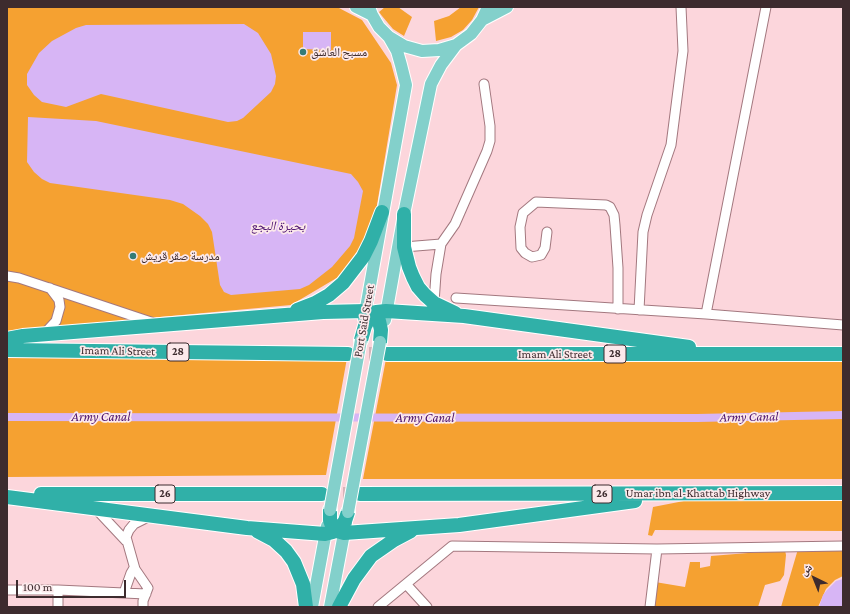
<!DOCTYPE html>
<meta charset="utf-8">
<style>
body{margin:0}
#map{position:relative;width:850px;height:614px;overflow:hidden;background:#fcd6dc;font-family:"Crimson Pro","Noto Naskh Arabic",serif}
canvas{display:block}
.frame{position:absolute;inset:0;border:8px solid #3d2b2e;pointer-events:none}
.north{position:absolute;left:794px;top:558px;width:40px;height:40px;-webkit-text-stroke:3px #fce9eb;paint-order:stroke;rotate:317deg;font-size:11px;font-weight:700;line-height:16px;text-align:center;color:#3d2b2e}
.north::after{content:'';display:block;margin:auto;width:14px;height:18px;background:#3d2b2e;clip-path:polygon(50% 0,100% 100%,50% 72%,0 100%)}
.scale{position:absolute;left:16px;top:580px;width:110px;height:18px;box-sizing:border-box;border:2px solid #3d2b2e;border-top:0;padding-left:5px;font-size:12px;line-height:14px;white-space:nowrap;color:#3d2b2e;-webkit-text-stroke:3px #fce9eb;paint-order:stroke}
</style>
<div id="map">
<canvas width="850" height="614"></canvas>
<div class="frame"></div>
<div class="north">ش</div>
<div class="scale">100 m</div>
</div>
<script>
const ctx = document.querySelector('canvas').getContext('2d');
ctx.lineJoin = 'round';
function paint(path, color) {
  ctx.fillStyle = color;
  ctx.fill(path, 'evenodd');
}
function poly(rows) {
  const path = new Path2D();
  for (const r of rows) {
    path.moveTo(r[0], r[1]);
    for (let i = 2; i < r.length; i += 2) path.lineTo(r[i], r[i + 1]);
  }
  return path;
}
function stroke(path, color, width, dash) {
  ctx.strokeStyle = color;
  ctx.lineWidth = width;
  ctx.lineCap = dash ? 'butt' : 'round';
  ctx.setLineDash(dash || []);
  ctx.stroke(path);
}
function drawText(font, color, halo, rows, align = 'center') {
  ctx.font = font + ' "Crimson Pro","Noto Naskh Arabic",serif';
  ctx.lineWidth = 3.5;
  ctx.setLineDash([]);
  ctx.textBaseline = 'middle';
  ctx.strokeStyle = halo;
  ctx.fillStyle = color;
  for (const [text, x, y, turn = 0] of rows) {
    ctx.save();
    ctx.translate(x, y);
    ctx.rotate((+turn || 0) * Math.PI / 180);
    ctx.textAlign = isNaN(turn) ? turn : align;
    if (halo) ctx.strokeText(text, 0, 0);
    ctx.fillText(text, 0, 0);
    ctx.restore();
  }
}
const green = poly([
 [385,7,398,7,412,17,404,36,393,29,382,16,379,12],
 [461,7,479,7,472,20,463,30,451,37,436,41,434,21,449,16],
 [7,8,339,8,362,20,391,63,397,85,373,229,340,276,291,305,7,331],
 [7,358,347,358,326,475,7,477],
 [386,359,843,359,843,479,363,479],
 [689,500,843,500,843,531,655,530,652,536,648,535,653,507],
 [843,545,843,576,835,580,826,589,818,607,781,607,798,549],
 [785,550,786,555,784,575,780,581,765,585,758,607,652,607,655,582,685,587,690,562,700,562,700,568,710,566,711,556]
]);
const water = poly([
 [244,24,258,33,271,54,276,76,275,84,271,92,243,118,237,121,228,122,101,94,66,107,42,102,34,95,27,85,27,74,39,53,52,41,76,28,86,25],
 [303,32,331,32,331,50,303,49],
 [28,117,96,121,351,174,358,182,363,191,354,238,350,246,332,267,309,285,300,289,231,295,224,292,220,285,212,232,208,224,200,216,183,204,170,200,50,183,42,179,34,172,27,162],
 [843,579,843,607,819,607,823,595,827,590,836,581]
]);
const canal = poly([
 [7,417,697,418,843,415]
]);
const highwayTunnel = poly([
 [348,354,387,354],
 [322,494,360,494]
]);
const minor = poly([
 [547,232,545,248,541,255,532,257,525,253,521,248,520,227,523,213,536,202,606,205,610,207,614,215,615,225,618,268,618,309],
 [404,247,441,244],
 [7,276,19,278,154,323],
 [456,298,706,314,843,325],
 [434,303,436,274,441,244,455,224,487,151,490,141,490,126,484,84],
 [639,310,643,232,647,215,671,145,683,51,681,7],
 [706,314,766,7],
 [44,334,56,321,60,307,59,300,50,288],
 [96,509,126,541],
 [406,584,427,607],
 [7,590,58,590,146,594],
 [58,590,58,607],
 [124,593,131,573,134,568],
 [143,607,143,601,148,588,135,569,126,537,129,530,134,524,150,516],
 [378,607,452,546,657,549,843,546],
 [650,607,657,549]
]);
const major = poly([
 [356,7,372,15],
 [369,7,372,15,379,27,389,37,404,46,422,51,439,50,456,45,471,34,482,20,488,7],
 [482,20,507,7],
 [364,319,406,85,401,65,397,51,389,37],
 [385,320,404,214,431,84,441,65,456,45],
 [312,607,327,526],
 [330,607,346,523]
]);
const highway = poly([
 [404,214,404,247,409,267,413,277,418,287,425,295,434,303,455,313],
 [297,310,315,303,329,295,343,283,363,257,371,241,382,212],
 [7,339,23,336,323,312,366,311,374,313,379,321,381,330,380,342],
 [361,340,365,326,370,317,376,312,386,311,464,316,689,347],
 [7,350,348,354],
 [387,354,843,354],
 [41,494,322,494],
 [360,494,843,493],
 [7,497,247,528,325,534,333,532,341,526,345,521,348,512],
 [330,510,330,520,332,526,337,531,344,533,459,525,635,501],
 [257,531,274,540,286,551,294,562,303,584,306,607],
 [339,607,354,579,371,556,394,540,411,531]
]);
const majorBridge = poly([
 [330,510,361,340],
 [348,512,380,342]
]);
const markers = [
 [303,52,4,"#357c77"],
 [133,256,4,"#357c77"]
];
const shields = [
 [178,352,22],
 [615,354,22],
 [165,494,20],
 [602,494,20]
];
const shieldNames = [
 ["28",178,352],
 ["28",615,354],
 ["26",165,494],
 ["26",602,494]
];
const poiNames = [
 ["مسبح العاشق",311,52],
 ["مدرسة صقر قريش",141,256]
];
const streetNames = [
 ["Port Said Street",364,321,-80],
 ["Imam Ali Street",118,351,1],
 ["Imam Ali Street",555,354],
 ["Umar ibn al-Khattab Highway",698,493]
];
const waterNames = [
 ["بحيرة البجع",278,226],
 ["Army Canal",101,417],
 ["Army Canal",749,417,-1],
 ["Army Canal",425,418]
];
paint(green, '#f5a131');
paint(water, '#d7b5f5');
stroke(canal, '#d7b5f5', 8);
stroke(highwayTunnel, '#d6b4b9', 14, [14, 7]);
stroke(minor, '#a3787f', 11);
stroke(major, '#fff', 14);
stroke(highway, '#fff', 16);
stroke(minor, '#fff', 9);
stroke(major, '#83d0cb', 12);
stroke(highway, '#30b0a8', 14);
stroke(majorBridge, '#fff', 14, []);
stroke(majorBridge, '#83d0cb', 12);
for (const [x, y, r, color] of markers) {
  const dot = new Path2D();
  dot.arc(x, y, r, 0, 2 * Math.PI);
  ctx.fillStyle = color;
  ctx.fill(dot);
  stroke(dot, '#fce9eb', 1.5);
}
for (const [x, y, w] of shields) {
  const box = new Path2D();
  box.roundRect(x - w / 2, y - 9, w, 18, 3);
  ctx.fillStyle = '#fce9eb';
  ctx.fill(box);
  stroke(box, '#3d2b2e', 1);
}
drawText('bold 11px', '#3d2b2e', null, shieldNames);
drawText('12px', '#3d2b2e', '#fce9eb', poiNames, 'left');
drawText('12px', '#3d2b2e', '#fce9eb', streetNames);
drawText('italic 13px', '#4b106e', '#fce9eb', waterNames);
</script>
